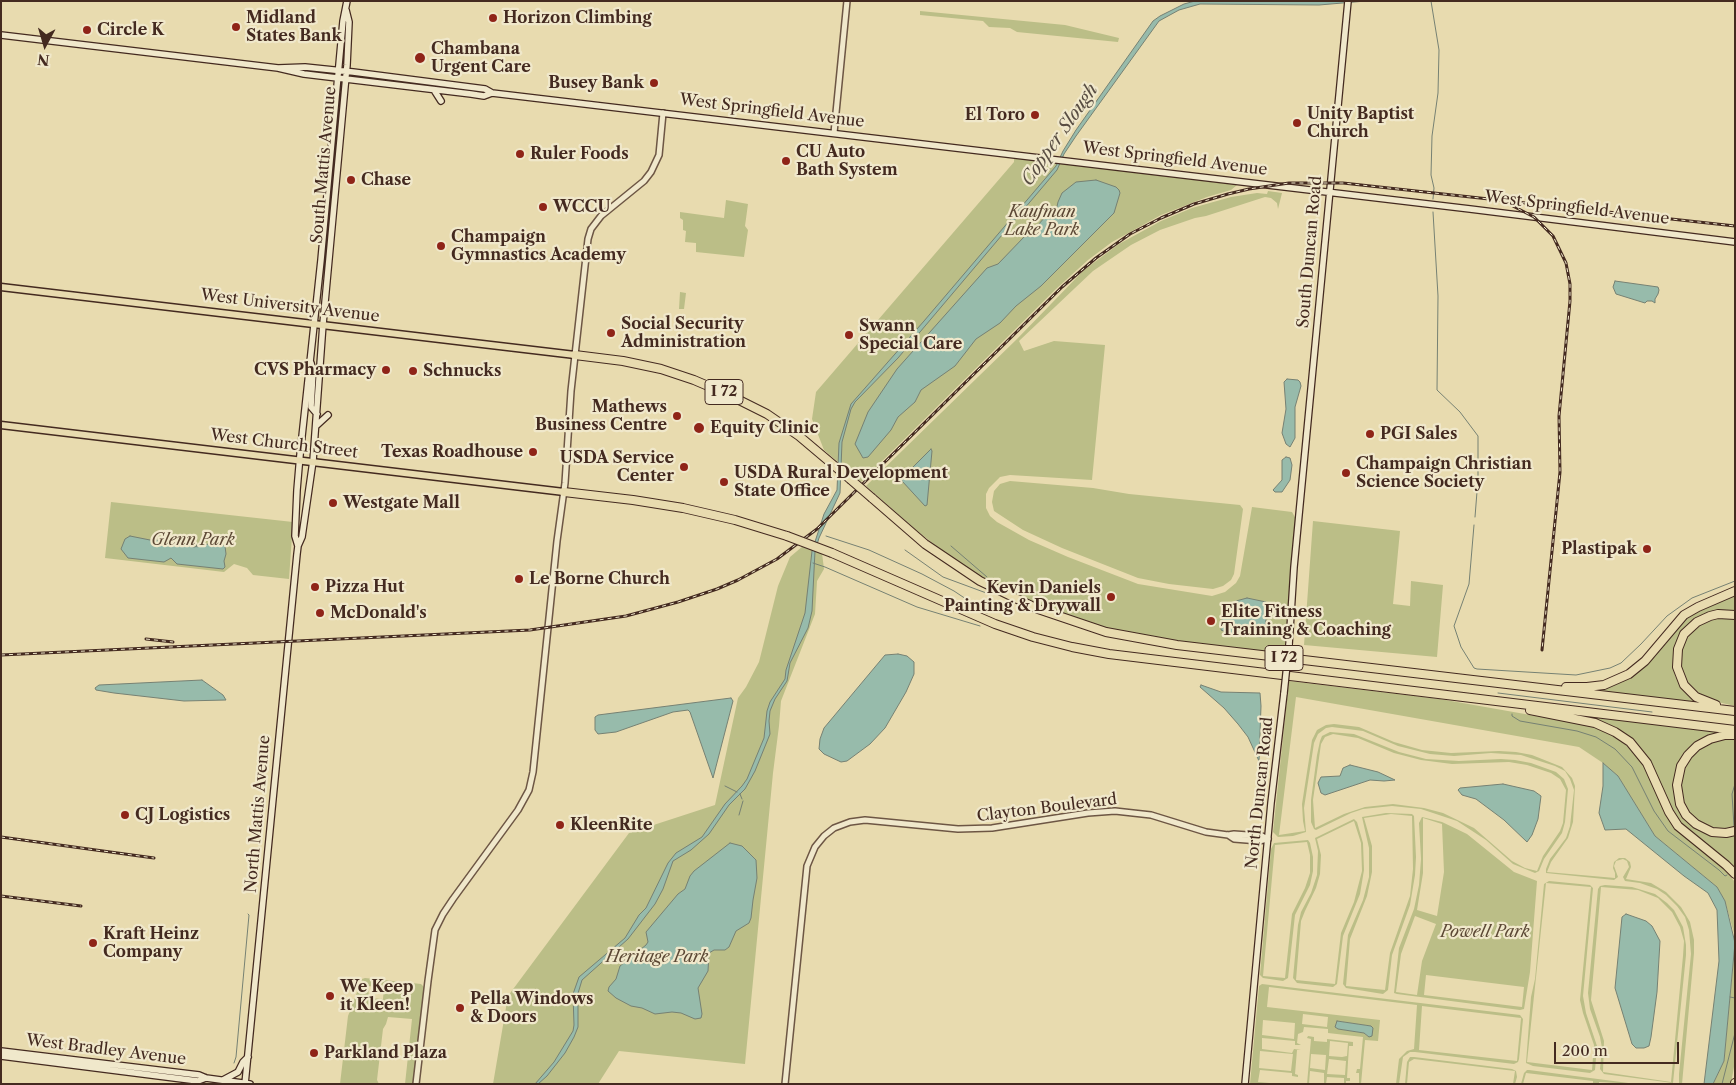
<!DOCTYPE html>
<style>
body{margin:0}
#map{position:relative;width:1736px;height:1085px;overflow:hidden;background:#e8dbaf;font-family:"Libre Caslon Text",serif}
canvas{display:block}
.frame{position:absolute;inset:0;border:2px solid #442a20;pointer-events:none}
.north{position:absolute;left:20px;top:20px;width:50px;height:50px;-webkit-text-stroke:4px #f0e8cb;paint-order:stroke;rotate:186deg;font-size:14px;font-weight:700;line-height:20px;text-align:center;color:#442a20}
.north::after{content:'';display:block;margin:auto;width:18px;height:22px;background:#442a20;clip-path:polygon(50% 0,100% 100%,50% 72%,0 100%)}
.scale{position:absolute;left:1554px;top:1042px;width:125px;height:22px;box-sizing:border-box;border:2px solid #442a20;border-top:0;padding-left:6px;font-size:15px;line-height:18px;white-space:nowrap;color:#442a20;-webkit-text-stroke:4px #f0e8cb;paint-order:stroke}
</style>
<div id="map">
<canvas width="1736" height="1085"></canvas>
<div class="frame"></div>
<div class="north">N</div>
<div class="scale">200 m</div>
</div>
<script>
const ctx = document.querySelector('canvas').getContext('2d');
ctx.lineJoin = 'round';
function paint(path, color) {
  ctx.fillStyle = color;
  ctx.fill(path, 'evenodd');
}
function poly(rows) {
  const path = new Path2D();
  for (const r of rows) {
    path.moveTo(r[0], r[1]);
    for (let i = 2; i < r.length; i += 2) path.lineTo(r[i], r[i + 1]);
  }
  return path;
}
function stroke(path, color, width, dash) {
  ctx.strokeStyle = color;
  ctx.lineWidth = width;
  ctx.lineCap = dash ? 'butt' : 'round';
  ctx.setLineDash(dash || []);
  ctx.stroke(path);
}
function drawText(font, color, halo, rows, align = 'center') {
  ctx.font = font + ' "Libre Caslon Text",serif';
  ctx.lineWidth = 4.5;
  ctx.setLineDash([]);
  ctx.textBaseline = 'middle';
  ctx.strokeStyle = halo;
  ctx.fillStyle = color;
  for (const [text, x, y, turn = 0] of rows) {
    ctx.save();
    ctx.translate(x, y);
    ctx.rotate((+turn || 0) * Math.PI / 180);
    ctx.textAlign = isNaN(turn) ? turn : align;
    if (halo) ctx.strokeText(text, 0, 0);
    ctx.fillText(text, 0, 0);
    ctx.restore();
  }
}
const green = poly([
 [920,11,1065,25,1119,38,1118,42,1017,32,1010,28,989,27,983,21,920,15],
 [1014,158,1237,185,1231,190,1207,197,1161,215,1112,242,1088,260,1056,289,861,482,824,450,812,419,816,392,1014,162],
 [1268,191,1282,193,1278,209,1277,203,1271,198,1265,197,1206,216,1195,218,1160,230,1131,245,1093,271,1019,341,1024,351,1054,341,1105,345,1092,480,1010,475,1000,477,989,488,986,494,986,508,990,516,997,522,1029,540,1068,557,1138,584,1212,596,1225,592,1236,583,1240,576,1252,507,1292,512,1296,519,1284,655,1148,637,1100,627,1037,605,980,576,955,561,916,530,866,486,1017,339,1084,270,1119,244,1161,221,1192,208,1231,197,1257,193,1267,194],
 [726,200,748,204,745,226,748,230,744,257,696,252,696,243,685,242,686,231,683,230,683,220,680,218,680,212,724,218],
 [680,292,686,293,684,309,679,309],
 [1010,481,1093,488,1129,494,1240,505,1243,509,1234,574,1231,580,1223,586,1213,589,1169,584,1138,578,1062,548,1023,530,994,511,992,502,994,491,1000,484],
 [111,502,293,522,289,579,253,575,247,568,234,564,224,572,105,558],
 [1313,521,1400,531,1393,604,1410,606,1411,581,1443,585,1437,657,1304,645],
 [803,546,822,553,824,569,817,581,815,614,781,701,779,726,773,773,745,1064,619,1051,598,1084,493,1084,508,996,629,833,715,805,738,698,746,687,759,662,778,586,790,557],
 [1735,593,1735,613,1714,612,1694,619,1680,635,1673,656,1675,676,1683,690,1698,702,1587,692,1613,686,1638,672,1690,615],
 [1730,618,1735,620,1735,706,1705,699,1688,686,1682,670,1680,652,1686,636,1701,624,1714,619],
 [1289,681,1440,699,1587,725,1614,735,1634,752,1648,773,1663,808,1678,830,1724,869,1735,882,1735,937,1725,901,1717,887,1655,836,1618,776,1603,763,1579,747,1296,697,1279,835,1305,831,1303,821,1302,804,1312,740,1317,730,1326,725,1334,724,1359,727,1394,742,1422,750,1451,753,1499,751,1516,752,1532,755,1562,767,1572,778,1575,786,1573,822,1568,838,1551,862,1547,872,1615,878,1615,873,1613,868,1614,862,1619,858,1625,858,1630,862,1631,867,1626,879,1651,883,1666,892,1681,907,1690,922,1694,940,1694,953,1682,1084,1679,1084,1679,1074,1691,954,1689,930,1685,917,1677,906,1666,895,1657,889,1640,883,1625,881,1623,877,1629,867,1627,861,1623,859,1616,861,1614,866,1618,877,1614,880,1546,873,1546,869,1550,859,1566,838,1570,826,1574,790,1570,779,1565,771,1555,766,1521,755,1491,753,1454,756,1430,754,1398,746,1363,731,1332,727,1326,728,1318,734,1314,743,1304,808,1306,832,1293,836,1278,837,1273,832],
 [1580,715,1720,732,1706,737,1694,745,1683,758,1675,777,1674,796,1682,814,1695,827,1735,833,1735,870,1681,825,1672,810,1661,784,1646,755,1630,738,1609,724],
 [1330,732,1354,734,1399,752,1426,759,1459,761,1501,759,1515,760,1531,763,1556,772,1564,779,1568,789,1565,822,1562,833,1544,859,1539,871,1535,873,1513,864,1486,840,1457,821,1421,809,1392,806,1363,809,1351,813,1316,830,1314,829,1311,822,1311,800,1317,755,1320,741,1322,736],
 [1333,734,1358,738,1394,753,1421,760,1452,764,1509,762,1527,765,1551,773,1560,779,1566,790,1563,823,1560,831,1543,856,1537,871,1525,868,1512,861,1474,828,1443,813,1424,808,1393,804,1365,807,1344,814,1315,828,1313,800,1321,744,1325,737],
 [1735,738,1735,827,1729,829,1716,829,1702,825,1691,816,1682,803,1680,789,1683,770,1692,756,1704,746,1719,740],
 [1386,813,1412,814,1414,816,1416,857,1415,875,1410,905,1392,955,1388,990,1383,994,1346,988,1343,984,1348,935,1363,900,1369,877,1369,848,1362,817],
 [1391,814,1412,816,1413,869,1410,896,1390,953,1385,990,1346,986,1350,939,1367,896,1372,872,1372,846,1364,818],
 [1422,817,1442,822,1467,834,1514,872,1537,881,1530,972,1524,1009,1520,1010,1397,994,1394,993,1399,948,1414,909,1419,885,1421,859,1419,823],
 [1423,818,1442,824,1444,872,1437,916,1417,910,1423,873],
 [1415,916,1436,924,1422,961,1417,995,1396,992,1401,954],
 [1426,975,1524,987,1522,1007,1424,995],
 [1354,819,1357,822,1363,843,1364,870,1360,894,1343,936,1337,984,1333,987,1297,983,1293,978,1298,925,1301,912,1311,893,1317,875,1318,851,1315,838],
 [1354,821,1361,843,1362,871,1354,902,1341,933,1335,984,1296,980,1301,921,1305,911,1316,888,1320,874,1321,855,1317,839],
 [1308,840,1310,843,1313,857,1313,871,1310,885,1295,915,1288,978,1283,981,1263,978,1260,975,1271,849,1274,843],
 [1307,842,1310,855,1310,873,1305,888,1292,914,1285,978,1263,976,1275,845],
 [1549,881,1590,885,1593,888,1583,996,1586,1013,1597,1046,1595,1070,1590,1073,1533,1066,1526,1063,1531,997,1535,979,1544,884],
 [1546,883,1591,887,1580,1000,1583,1013,1594,1045,1592,1070,1527,1062],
 [1605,885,1632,887,1655,894,1667,903,1674,910,1683,927,1686,945,1686,955,1673,1083,1604,1074,1600,1069,1602,1048,1600,1037,1590,1009,1588,993,1598,889,1600,886],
 [1601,887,1638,890,1658,898,1672,912,1680,927,1684,941,1683,956,1671,1082,1603,1072,1604,1041,1591,1000],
 [1735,943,1735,1061,1731,1084,1713,1084,1724,1061],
 [365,978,421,984,424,987,413,1084,405,1084,412,1019,388,1017,386,1024,383,1029,377,1080,379,1084,340,1084,348,1016,362,979],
 [368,986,384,988,383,999,369,998],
 [1262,984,1520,1015,1523,1019,1519,1059,1518,1062,1514,1064,1415,1052,1410,1052,1403,1057,1399,1084,1396,1084,1399,1059,1407,1051,1414,1049,1417,1005,1269,987,1267,1007,1380,1020,1378,1041,1365,1040,1361,1084,1359,1084,1359,1073,1356,1073,1357,1069,1360,1069,1363,1037,1328,1033,1328,1029,1304,1027,1303,1032,1298,1034,1297,1043,1301,1045,1295,1045,1295,1041,1262,1038,1262,1049,1292,1053,1294,1049,1301,1050,1297,1050,1295,1074,1298,1075,1298,1077,1292,1076,1292,1073,1260,1070,1258,1082,1281,1084,1250,1084,1259,986],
 [1422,1006,1521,1018,1517,1061,1419,1050],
 [1303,1014,1328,1017,1327,1027,1302,1024],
 [1263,1020,1295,1023,1294,1039,1262,1035],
 [1337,1021,1370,1026,1369,1037,1364,1033,1338,1029],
 [1260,1051,1293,1054,1291,1071,1259,1068],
 [1308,1036,1314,1037,1314,1041,1327,1042,1327,1039,1353,1042,1353,1046,1349,1046,1347,1078,1350,1078,1350,1081,1346,1081,1346,1084,1344,1084,1344,1078,1327,1077,1326,1084,1324,1084,1324,1073,1310,1071,1309,1084,1307,1084,1311,1039,1307,1038],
 [1330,1041,1348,1043,1347,1056,1342,1057,1329,1056],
 [1311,1054,1326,1055,1325,1070,1310,1068],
 [1329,1059,1346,1061,1345,1075,1327,1074],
 [1410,1057,1414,1057,1512,1069,1516,1071,1517,1077,1515,1084,1513,1084,1515,1071,1414,1059,1409,1062,1407,1084,1405,1084,1407,1062],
 [1527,1070,1529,1070,1636,1084,1599,1082,1599,1084,1593,1084,1593,1081,1526,1073,1523,1084,1521,1084,1524,1073]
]);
const water = poly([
 [1195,1,1366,1,1319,5,1200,4,1179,10,1159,21,1076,136,1064,154,1057,170,898,358,855,402,851,409,842,442,840,493,819,538,815,551,812,611,808,628,790,663,787,681,775,699,770,711,769,721,770,734,755,771,745,789,729,805,709,834,691,850,673,861,663,889,655,904,628,939,582,980,576,1000,578,1006,578,1027,574,1037,565,1053,547,1076,538,1084,535,1084,554,1062,573,1031,574,1025,573,994,579,977,625,938,639,915,646,908,668,863,676,853,702,837,725,804,742,786,747,779,764,738,767,711,770,702,785,679,786,670,805,613,812,551,824,514,837,490,839,443,851,404,924,321,1056,166,1063,151,1076,130,1153,21,1160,16,1184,4,1195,1],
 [1096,180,1116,187,1119,190,1120,193,1114,213,1041,286,1016,306,1000,323,976,339,955,366,921,390,915,402,898,417,891,430,868,457,863,458,855,444,868,412,897,369,987,268,998,264,1024,237,1036,235,1038,225,1045,217,1051,215,1056,211,1058,202,1062,193,1076,182,1096,180],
 [1615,281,1658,287,1659,290,1658,294,1655,299,1655,303,1652,301,1647,301,1645,303,1616,294,1613,287,1615,281],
 [1287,379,1298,380,1300,382,1301,386,1295,407,1295,438,1290,447,1286,444,1282,433,1286,409,1284,382,1287,379],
 [931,449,932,451,927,505,925,506,902,481,902,478,931,449],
 [1286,457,1290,458,1292,465,1290,480,1282,492,1275,492,1273,490,1282,480,1282,460,1286,457],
 [130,536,150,540,178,540,185,543,189,546,194,547,213,543,219,543,225,546,226,554,224,561,225,567,223,569,177,564,171,558,164,562,128,558,121,549,125,539,130,536],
 [1247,598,1266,602,1268,604,1264,635,1261,637,1231,634,1221,630,1223,609,1236,601,1247,598],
 [898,654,907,656,914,662,914,674,906,692,885,728,870,744,847,761,841,762,824,754,819,749,820,739,824,728,885,655,898,654],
 [202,680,223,695,226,700,184,701,114,693,96,690,95,688,99,685,202,680],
 [1201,685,1221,692,1260,693,1261,706,1259,761,1248,737,1238,724,1224,708,1200,687,1201,685],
 [731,698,733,701,713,778,690,712,688,710,673,712,616,732,598,734,595,730,595,717,598,715,731,698],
 [1603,763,1618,776,1655,836,1717,887,1725,901,1735,943,1724,1061,1713,1084,1704,1084,1719,961,1717,910,1708,893,1684,876,1626,829,1605,830,1599,813,1603,786,1603,763],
 [1350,765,1378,772,1395,780,1384,781,1370,780,1325,795,1321,793,1318,783,1321,777,1340,776,1343,768,1350,765],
 [1503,784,1534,791,1541,796,1538,819,1532,835,1527,842,1504,820,1476,799,1462,795,1458,790,1460,788,1503,784],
 [730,843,742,846,756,860,757,878,753,900,751,918,749,923,736,931,729,947,725,950,714,950,709,953,708,971,698,988,702,1014,701,1018,695,1019,681,1013,672,1012,655,1014,642,1008,631,1006,616,998,608,991,609,987,616,979,620,966,646,945,648,942,646,932,678,894,685,889,690,876,694,871,730,843],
 [1626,914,1646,921,1652,926,1660,941,1657,992,1651,1037,1649,1046,1644,1048,1636,1048,1632,1044,1615,988,1622,917,1626,914],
 [1337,1021,1371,1026,1373,1028,1372,1036,1369,1037,1364,1033,1338,1029,1335,1027,1337,1021]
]);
const stream = poly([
 [1431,1,1439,50,1438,93,1432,136,1431,175,1434,188,1433,199],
 [1433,212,1438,296,1437,390,1460,412,1478,436,1478,479,1475,517],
 [1474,525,1469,584,1454,626,1461,647,1474,668,1477,669,1576,675,1610,668,1621,663,1641,644,1667,616,1692,598,1735,581],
 [826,536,869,550,922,574,954,591,987,613],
 [192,541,195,541,197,547],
 [189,546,193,542],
 [951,546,987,577],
 [905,550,943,577,989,594],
 [813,563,825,567,917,607,980,626],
 [1498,693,1652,712],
 [1512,714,1512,716,1520,721,1577,731,1596,737,1615,749,1632,767,1654,811,1668,831,1719,870,1725,876,1727,875],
 [725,786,737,792],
 [740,794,742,799],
 [739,815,743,801],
 [1734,826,1732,794,1735,784],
 [1730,997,1735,998],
 [234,1063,236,1057,249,915,248,914],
 [1722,1084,1735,1033]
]);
const tertiary = poly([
 [834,133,847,1],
 [1228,835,1234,839,1259,841,1268,839],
 [416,1084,428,981,435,930,443,914,453,899,518,810,529,790,533,772,557,541,565,483,571,391,588,239,591,229,601,216,644,181,651,172,659,155,663,113],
 [785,1084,807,866,815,847,824,836,834,828,850,822,865,820,958,829,992,828,1088,813,1115,811,1151,815,1206,832,1228,835,1234,834,1262,836,1268,839]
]);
const secondary = poly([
 [1,35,278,68,304,74,471,94,484,96,492,93],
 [278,68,305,67,353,72,485,89,492,93,1470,209,1735,242],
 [434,90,441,101],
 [311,363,313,372,311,407,317,414],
 [316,426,328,415],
 [298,546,302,537,313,461,323,324,347,65,349,22,346,10],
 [1289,645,1294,567,1348,1],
 [1,1051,199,1075,206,1078,250,1084],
 [1,1056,198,1081,206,1078],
 [223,1080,238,1072,243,1062,248,1057],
 [245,1084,297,554,298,546,295,536,297,490,300,455,321,260,343,21,347,1],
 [1245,1084,1271,803,1284,693]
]);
const primary = poly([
 [1,287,575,355],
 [1,425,564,492]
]);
const motorway = poly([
 [575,355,623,361,661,369,694,380,729,395,767,414,799,436,850,479],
 [564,492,633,500,683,508,735,520,787,536],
 [872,498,925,544,980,581,1038,609,1106,632,1177,645,1735,711],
 [832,553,995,624,1033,637,1072,647,1109,654,1735,730],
 [1566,687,1587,687,1604,685,1629,674,1645,661,1684,615,1698,607,1735,591],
 [1716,705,1696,697,1684,685,1677,667,1678,649,1684,634,1697,622,1710,616,1718,614,1735,615],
 [1530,710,1595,723,1615,732,1630,742,1647,763,1669,812,1678,826,1726,865,1735,874],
 [1735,735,1725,735,1710,739,1697,746,1688,755,1681,766,1677,785,1680,804,1686,815,1696,824,1712,832,1726,833,1735,831],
 [1735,1084,1735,1083]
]);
const rail = poly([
 [1511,205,1534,217,1553,236,1566,263,1570,284,1570,301,1559,416,1560,472,1542,650],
 [146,639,173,642],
 [1,655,530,630,626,616,678,602,717,589,738,580,777,559,817,529,1062,287,1096,258,1130,234,1161,218,1194,204,1228,194,1249,189,1289,183,1343,183,1735,226],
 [1,837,154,858],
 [1,896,81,906]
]);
const secondaryBridge = poly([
 [1284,693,1289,645]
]);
const motorwayBridge = poly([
 [850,479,872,498],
 [787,536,832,553]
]);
const markers = [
 [493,18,5,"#8f2418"],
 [236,27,5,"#8f2418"],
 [87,30,5,"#8f2418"],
 [420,58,6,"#8f2418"],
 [654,83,5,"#8f2418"],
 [1035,115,5,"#8f2418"],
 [1297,123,5,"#8f2418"],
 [520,154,5,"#8f2418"],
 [786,161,5,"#8f2418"],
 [351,180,5,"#8f2418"],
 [543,207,5,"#8f2418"],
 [441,246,5,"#8f2418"],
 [611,333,5,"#8f2418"],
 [849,335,5,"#8f2418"],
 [386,370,5,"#8f2418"],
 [413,371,5,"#8f2418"],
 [677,416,5,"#8f2418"],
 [699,428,6,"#8f2418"],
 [1370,434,5,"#8f2418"],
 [533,452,5,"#8f2418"],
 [684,467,5,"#8f2418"],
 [1346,473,5,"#8f2418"],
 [724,482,5,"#8f2418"],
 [333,503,5,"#8f2418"],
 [1647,549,5,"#8f2418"],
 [519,579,5,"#8f2418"],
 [315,587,5,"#8f2418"],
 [1111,597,5,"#8f2418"],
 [320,613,5,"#8f2418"],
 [1211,621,5,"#8f2418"],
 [125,815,5,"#8f2418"],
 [560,825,5,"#8f2418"],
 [93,943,5,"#8f2418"],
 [330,996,5,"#8f2418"],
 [460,1008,5,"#8f2418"],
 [314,1053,5,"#8f2418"]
];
const shields = [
 [724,392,38],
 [1284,658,38]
];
const shieldNames = [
 ["I 72",724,392],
 ["I 72",1284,658]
];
const poiNames = [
 ["Midland",246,18],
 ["States Bank",246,36],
 ["Horizon Climbing",503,18],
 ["Circle K",97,30],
 ["Chambana",431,49],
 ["Urgent Care",431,67],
 ["Busey Bank",644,83,"right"],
 ["Unity Baptist",1307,114],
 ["Church",1307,132],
 ["El Toro",1025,115,"right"],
 ["CU Auto",796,152],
 ["Bath System",796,170],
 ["Ruler Foods",530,154],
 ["Chase",361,180],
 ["WCCU",553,207],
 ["Champaign",451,237],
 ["Gymnastics Academy",451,255],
 ["Social Security",621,324],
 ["Administration",621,342],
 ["Swann",859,326],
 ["Special Care",859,344],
 ["CVS Pharmacy",376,370,"right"],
 ["Schnucks",423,371],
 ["Mathews",667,407,"right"],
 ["Business Centre",667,425,"right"],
 ["Equity Clinic",710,428],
 ["PGI Sales",1380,434],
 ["Texas Roadhouse",523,452,"right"],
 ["USDA Service",674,458,"right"],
 ["Center",674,476,"right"],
 ["Champaign Christian",1356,464],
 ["Science Society",1356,482],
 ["USDA Rural Development",734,473],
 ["State Office",734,491],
 ["Westgate Mall",343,503],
 ["Plastipak",1637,549,"right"],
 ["Le Borne Church",529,579],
 ["Pizza Hut",325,587],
 ["Kevin Daniels",1101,588,"right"],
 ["Painting & Drywall",1101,606,"right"],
 ["Elite Fitness",1221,612],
 ["Training & Coaching",1221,630],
 ["McDonald's",330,613],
 ["CJ Logistics",135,815],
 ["KleenRite",570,825],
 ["Kraft Heinz",103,934],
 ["Company",103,952],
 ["We Keep",340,987],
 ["it Kleen!",340,1005],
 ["Pella Windows",470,999],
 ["& Doors",470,1017],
 ["Parkland Plaza",324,1053]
];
const streetNames = [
 ["West Springfield Avenue",772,111,7],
 ["West Springfield Avenue",1175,159,7],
 ["South Mattis Avenue",324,165,-85],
 ["West Springfield Avenue",1577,208,7],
 ["South Duncan Road",1310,252,-85],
 ["West University Avenue",290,306,7],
 ["West Church Street",284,444,7],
 ["North Duncan Road",1260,793,-84],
 ["Clayton Boulevard",1047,808,-7],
 ["North Mattis Avenue",258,814,-85],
 ["West Bradley Avenue",106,1050,7]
];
const parkNames = [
 ["Kaufman",1042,212],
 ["Lake Park",1042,230],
 ["Glenn Park",193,540],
 ["Powell Park",1485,932],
 ["Heritage Park",657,957]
];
const waterNames = [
 ["Copper Slough",1060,135,-55]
];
paint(green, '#bbbe87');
paint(water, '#97bbab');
stroke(water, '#768173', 1);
stroke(stream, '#768173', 1);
stroke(tertiary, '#6d5644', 8);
stroke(secondary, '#442a20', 8);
stroke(primary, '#442a20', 9);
stroke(motorway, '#442a20', 10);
stroke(tertiary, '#f0e8cb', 5);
stroke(secondary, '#f0e8cb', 5.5);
stroke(primary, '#e8dbaf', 6);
stroke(motorway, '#e8dbaf', 8);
stroke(rail, '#442a20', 3);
stroke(rail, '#f0e8cb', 1, [4]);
stroke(secondaryBridge, '#442a20', 8, []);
stroke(motorwayBridge, '#442a20', 10, []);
stroke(secondaryBridge, '#f0e8cb', 5.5);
stroke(motorwayBridge, '#e8dbaf', 8);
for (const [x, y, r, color] of markers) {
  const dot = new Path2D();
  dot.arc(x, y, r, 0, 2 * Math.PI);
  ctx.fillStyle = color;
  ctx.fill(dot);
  stroke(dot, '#f0e8cb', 2);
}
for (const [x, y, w] of shields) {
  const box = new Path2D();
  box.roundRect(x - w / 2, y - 12.5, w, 25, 4);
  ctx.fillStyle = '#f0e8cb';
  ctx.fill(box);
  stroke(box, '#442a20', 1);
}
drawText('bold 15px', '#442a20', null, shieldNames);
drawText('bold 16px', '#442a20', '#f0e8cb', poiNames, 'left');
drawText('16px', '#442a20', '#f0e8cb', streetNames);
drawText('italic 16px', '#5c4835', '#f0e8cb', parkNames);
drawText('italic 18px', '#594e43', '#f0e8cb', waterNames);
</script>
